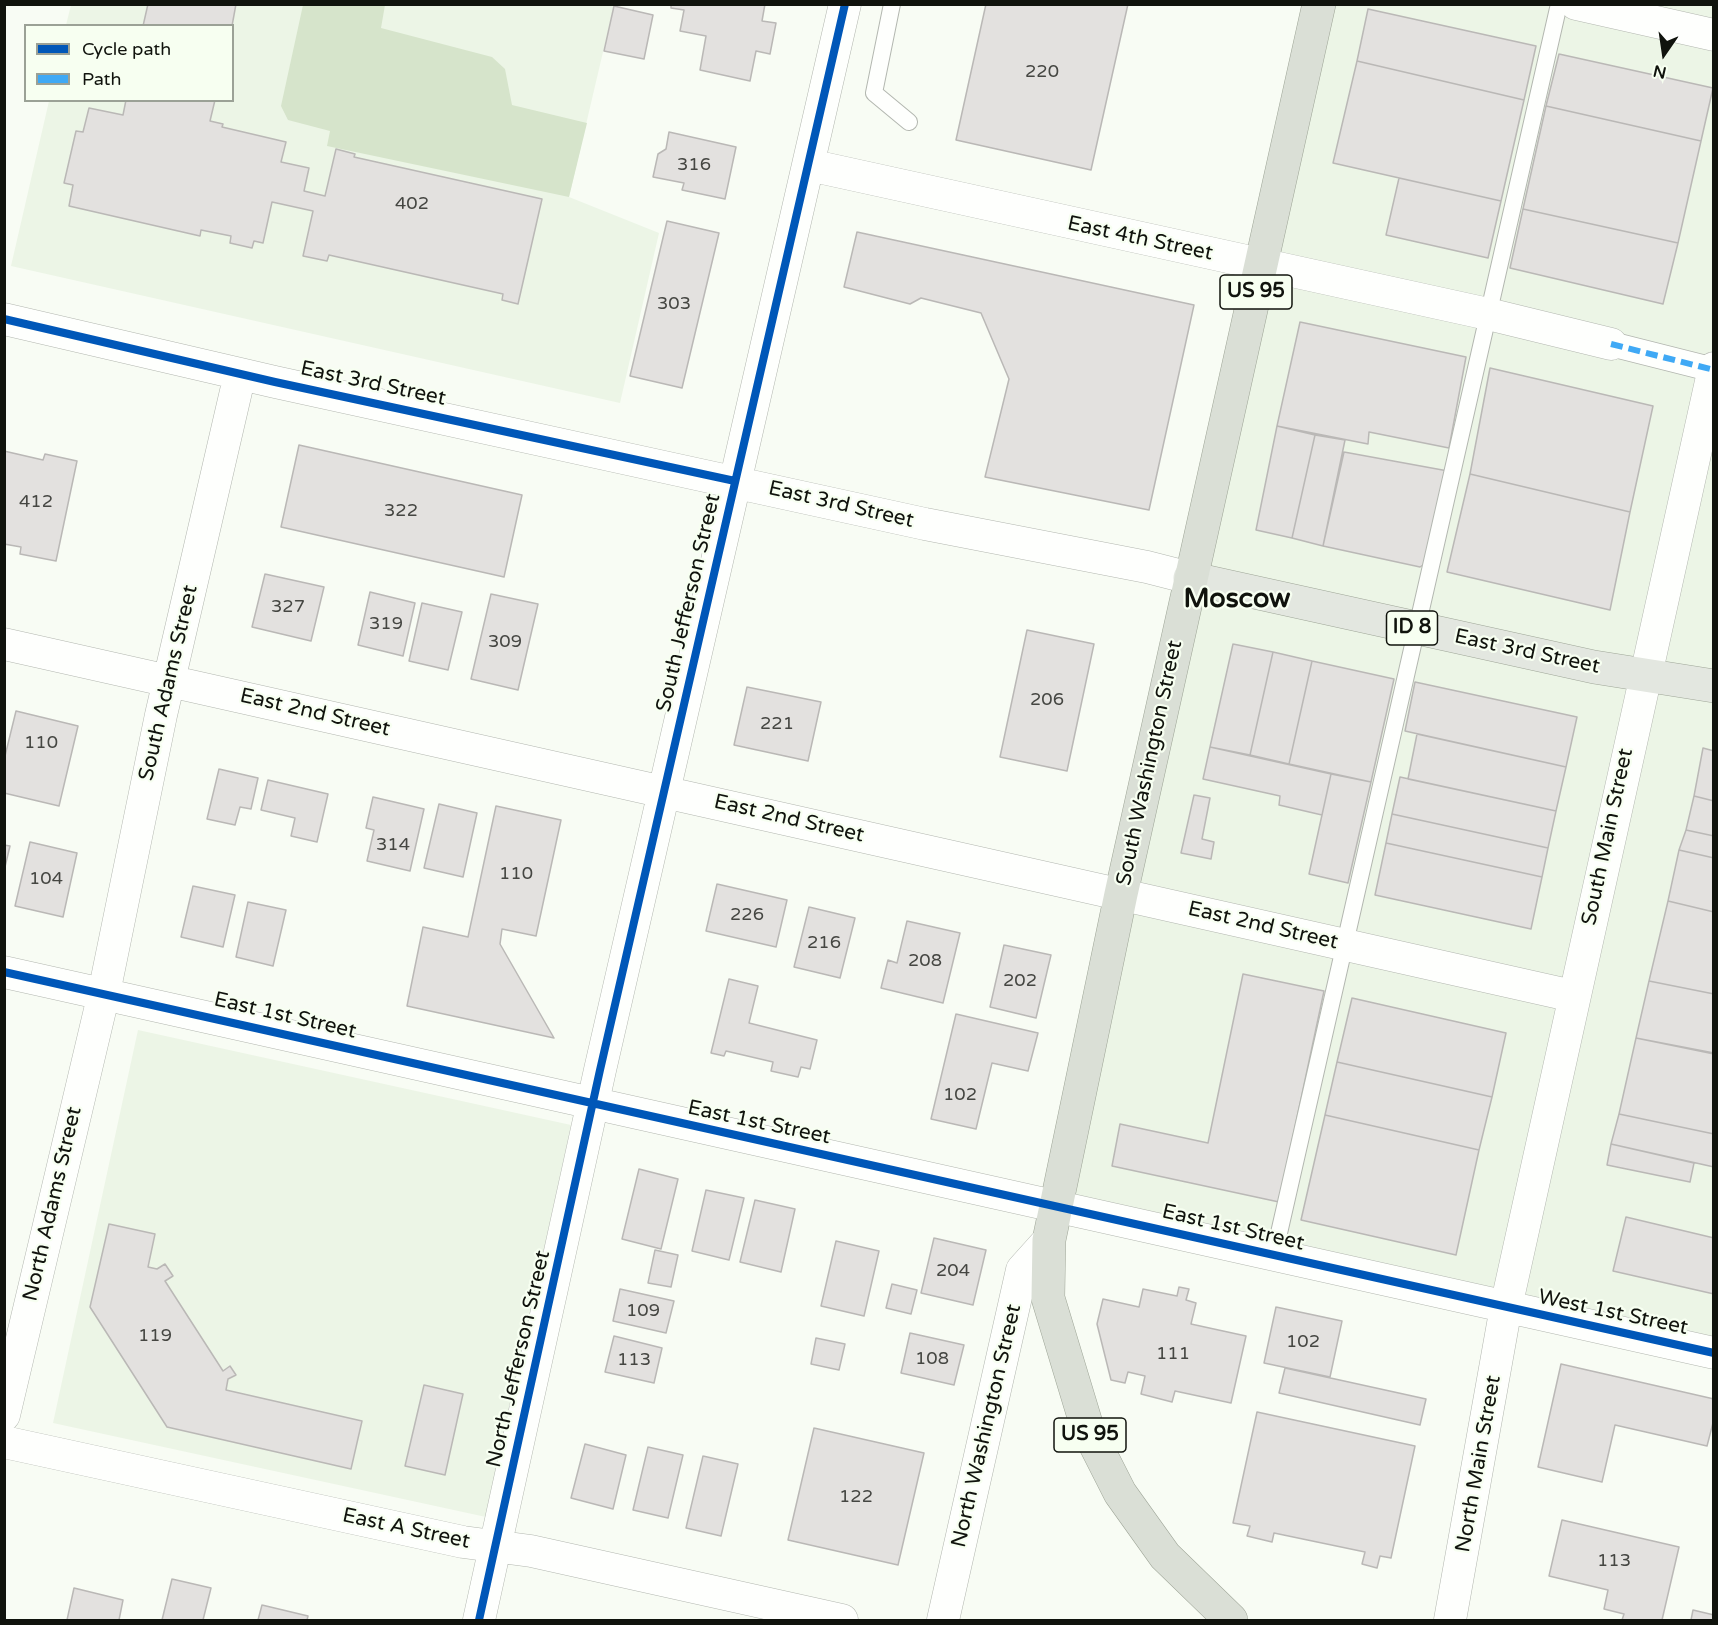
<!DOCTYPE html>
<style>
body{margin:0}
#map{position:relative;width:1718px;height:1625px;overflow:hidden;background:#f8fcf4;font-family:"Varela Round",sans-serif}
canvas{display:block}
.frame{position:absolute;inset:0;border:6px solid #10130d;pointer-events:none}
.legend{position:absolute;left:24px;top:24px;width:210px;height:78px;box-sizing:border-box;background:#f7fff1;border:2px solid #9ba196;margin:0;padding:8px 10px;list-style:none;font-size:18px;color:#10130d}
.legend li{display:flex;align-items:center;gap:12px;height:30px}
.legend b{width:30px;border:2px solid #9ba196}
.north{position:absolute;left:1634px;top:24px;width:60px;height:60px;-webkit-text-stroke:4px #f7fff1;paint-order:stroke;rotate:193deg;font-size:16px;font-weight:700;line-height:24px;text-align:center;color:#10130d}
.north::after{content:'';display:block;margin:auto;width:21px;height:27px;background:#10130d;clip-path:polygon(50% 0,100% 100%,50% 72%,0 100%)}
</style>
<div id="map">
<canvas width="1718" height="1625"></canvas>
<div class="frame"></div>
<ul class="legend">
<li><b style="height:8px;background:#0057b8"></b>Cycle path</li>
<li><b style="height:8px;background:#3fa9f5"></b>Path</li>
</ul>
<div class="north">N</div>
</div>
<script>
const ctx = document.querySelector('canvas').getContext('2d');
ctx.lineJoin = 'round';
function paint(path, color) {
  ctx.fillStyle = color;
  ctx.fill(path, 'evenodd');
}
function poly(rows) {
  const path = new Path2D();
  for (const r of rows) {
    path.moveTo(r[0], r[1]);
    for (let i = 2; i < r.length; i += 2) path.lineTo(r[i], r[i + 1]);
  }
  return path;
}
function stroke(path, color, width, dash) {
  ctx.strokeStyle = color;
  ctx.lineWidth = width;
  ctx.lineCap = dash ? 'butt' : 'round';
  ctx.setLineDash(dash || []);
  ctx.stroke(path);
}
function drawText(font, color, halo, rows, align = 'center') {
  ctx.font = font + ' "Varela Round",sans-serif';
  ctx.lineWidth = 4.5;
  ctx.setLineDash([]);
  ctx.textBaseline = 'middle';
  ctx.strokeStyle = halo;
  ctx.fillStyle = color;
  for (const [text, x, y, turn = 0] of rows) {
    ctx.save();
    ctx.translate(x, y);
    ctx.rotate((+turn || 0) * Math.PI / 180);
    ctx.textAlign = isNaN(turn) ? turn : align;
    if (halo) ctx.strokeText(text, 0, 0);
    ctx.fillText(text, 0, 0);
    ctx.restore();
  }
}
const built = poly([
 [71,5,614,5,569,197,659,233,620,403,11,266,49,101,232,100,232,26,66,25],
 [1315,5,1713,5,1713,1354,1055,1202],
 [138,1030,571,1125,486,1517,53,1423]
]);
const green = poly([
 [303,5,385,5,381,28,492,57,505,69,512,105,587,123,569,197,327,146,330,131,288,120,281,106]
]);
const building = poly([
 [148,4,236,4,232,26,143,26,148,4],
 [671,4,765,4,762,21,776,23,770,54,756,51,750,81,700,70,706,36,680,31,684,10,671,8,671,4],
 [986,4,1128,4,1091,170,956,140,986,4],
 [614,6,653,15,644,59,604,51,614,6],
 [1368,9,1536,46,1524,100,1357,61,1368,9],
 [1559,54,1713,88,1701,141,1546,106,1559,54],
 [1357,61,1524,100,1501,201,1333,163,1357,61],
 [126,100,215,100,210,121,223,124,222,127,286,142,281,162,309,168,304,191,325,196,336,149,355,154,354,157,542,199,518,304,502,300,503,294,329,255,327,261,303,256,313,211,272,202,263,243,254,241,252,248,230,243,231,236,201,230,200,236,69,206,73,185,64,183,76,131,83,132,89,108,123,115,126,100],
 [1546,106,1701,141,1678,243,1523,209,1546,106],
 [669,132,736,147,725,199,682,190,684,183,653,177,658,154,666,149,669,132],
 [1399,178,1501,201,1488,258,1386,235,1399,178],
 [1523,209,1678,243,1663,304,1510,268,1523,209],
 [667,221,719,233,682,388,630,376,667,221],
 [857,232,1194,305,1149,510,985,477,1009,379,981,313,921,298,910,304,844,287,857,232],
 [1300,322,1466,357,1449,448,1369,432,1368,444,1277,426,1300,322],
 [1490,368,1653,406,1630,512,1470,474,1490,368],
 [1277,426,1315,435,1292,538,1256,530,1277,426],
 [1315,435,1345,440,1323,546,1292,538,1315,435],
 [299,445,522,495,504,577,281,527,299,445],
 [4,451,43,460,45,454,77,461,56,561,20,554,21,547,4,544,4,451],
 [1344,452,1448,471,1429,561,1420,567,1323,546,1344,452],
 [1470,474,1630,512,1610,610,1447,572,1470,474],
 [265,574,324,587,311,641,252,627,265,574],
 [370,592,415,603,403,656,358,645,370,592],
 [491,594,538,604,518,690,471,679,491,594],
 [422,603,462,612,448,670,409,661,422,603],
 [1027,630,1094,644,1067,771,1000,757,1027,630],
 [1233,644,1273,652,1250,755,1210,747,1233,644],
 [1273,652,1312,661,1289,764,1250,755,1273,652],
 [1312,661,1394,679,1371,782,1289,764,1312,661],
 [1415,682,1577,717,1566,767,1405,731,1415,682],
 [747,687,821,702,808,761,734,745,747,687],
 [16,711,78,726,59,806,4,793,4,760,16,711],
 [1417,734,1566,767,1556,811,1408,779,1417,734],
 [1210,747,1331,774,1322,815,1279,805,1280,796,1203,779,1210,747],
 [1703,748,1714,751,1714,801,1694,796,1703,748],
 [219,769,258,778,251,809,240,807,235,825,207,819,219,769],
 [1331,774,1371,782,1348,883,1309,874,1331,774],
 [1400,777,1556,811,1548,848,1392,814,1400,777],
 [268,780,328,794,317,842,291,836,295,818,261,810,268,780],
 [1194,795,1210,798,1202,839,1214,842,1211,859,1181,853,1194,795],
 [1694,796,1714,801,1714,836,1686,830,1694,796],
 [373,797,424,809,410,871,367,861,374,830,366,828,373,797],
 [439,804,477,813,463,877,424,868,439,804],
 [496,806,561,820,536,936,502,929,500,944,554,1038,407,1006,423,927,468,937,496,806],
 [1392,814,1548,848,1542,877,1386,843,1392,814],
 [1686,830,1714,836,1714,858,1679,850,1686,830],
 [30,842,77,853,63,917,15,906,30,842],
 [1386,843,1542,877,1531,929,1375,895,1386,843],
 [4,845,10,846,4,871,4,845],
 [1679,850,1714,858,1714,912,1668,901,1679,850],
 [717,884,787,900,776,947,706,931,717,884],
 [193,886,235,895,223,947,181,937,193,886],
 [1668,901,1714,912,1714,994,1649,981,1668,901],
 [248,902,286,910,273,966,236,957,248,902],
 [809,907,855,918,840,978,794,967,809,907],
 [907,921,960,933,943,1003,881,988,888,960,897,963,907,921],
 [1004,945,1051,955,1036,1018,990,1007,1004,945],
 [1243,974,1324,991,1279,1202,1112,1166,1120,1124,1208,1143,1243,974],
 [729,979,758,986,749,1023,817,1040,810,1069,801,1067,798,1077,771,1071,773,1062,726,1051,724,1056,711,1053,729,979],
 [1649,981,1714,994,1714,1053,1636,1038,1649,981],
 [1352,998,1506,1033,1492,1097,1337,1062,1352,998],
 [956,1014,1038,1033,1028,1071,992,1063,976,1129,931,1119,956,1014],
 [1636,1038,1714,1054,1714,1134,1619,1114,1636,1038],
 [1337,1062,1492,1097,1479,1150,1325,1115,1337,1062],
 [1619,1114,1714,1134,1714,1167,1611,1144,1619,1114],
 [1325,1115,1479,1150,1456,1255,1301,1220,1325,1115],
 [1611,1144,1694,1163,1690,1182,1607,1165,1611,1144],
 [639,1169,678,1179,661,1249,622,1239,639,1169],
 [706,1190,744,1198,729,1260,692,1251,706,1190],
 [755,1200,795,1209,781,1272,740,1262,755,1200],
 [1626,1217,1714,1238,1714,1294,1613,1271,1626,1217],
 [109,1224,155,1234,148,1267,157,1269,165,1264,173,1276,165,1281,223,1371,230,1366,236,1375,228,1379,226,1390,362,1421,351,1469,167,1427,90,1307,109,1224],
 [934,1238,986,1250,973,1305,921,1293,934,1238],
 [836,1241,879,1251,864,1316,821,1306,836,1241],
 [655,1250,678,1255,671,1287,648,1283,655,1250],
 [892,1284,917,1290,911,1314,886,1308,892,1284],
 [1179,1287,1189,1289,1186,1300,1196,1303,1191,1324,1246,1336,1231,1403,1175,1391,1172,1402,1141,1394,1145,1376,1128,1372,1125,1383,1111,1380,1097,1324,1103,1299,1139,1307,1143,1289,1177,1296,1179,1287],
 [620,1289,674,1301,666,1333,613,1321,620,1289],
 [1276,1307,1342,1321,1330,1377,1264,1363,1276,1307],
 [910,1333,964,1345,954,1385,901,1373,910,1333],
 [614,1336,662,1348,654,1383,605,1372,614,1336],
 [816,1338,845,1344,839,1370,811,1364,816,1338],
 [1561,1364,1714,1399,1714,1419,1707,1446,1615,1425,1602,1482,1538,1467,1561,1364],
 [1285,1368,1426,1399,1420,1425,1279,1393,1285,1368],
 [424,1385,463,1394,445,1475,405,1466,424,1385],
 [1257,1412,1415,1446,1391,1558,1380,1556,1377,1568,1362,1564,1365,1552,1274,1533,1272,1542,1247,1536,1250,1526,1233,1523,1257,1412],
 [814,1428,924,1453,898,1565,788,1540,814,1428],
 [585,1444,626,1455,613,1509,571,1498,585,1444],
 [648,1447,683,1455,668,1518,633,1510,648,1447],
 [703,1456,738,1464,721,1536,686,1528,703,1456],
 [1562,1520,1679,1547,1662,1620,1622,1620,1624,1614,1604,1609,1608,1590,1549,1576,1562,1520],
 [172,1579,211,1588,203,1620,162,1620,172,1579],
 [74,1588,123,1600,119,1620,67,1620,74,1588],
 [262,1605,308,1616,307,1620,258,1620,262,1605],
 [1693,1610,1714,1615,1714,1620,1691,1620,1693,1610]
]);
const service = poly([
 [892,4,874,93,909,122],
 [1274,1255,1559,4]
]);
const pedestrian = poly([
 [1611,344,1714,370]
]);
const minor = poly([
 [1576,4,1714,35],
 [809,165,1488,314,1611,344],
 [4,319,275,382,925,524,1147,567,1190,578],
 [4,644,1573,996],
 [4,972,1714,1353],
 [4,1415,104,993,161,715,240,374],
 [4,1442,463,1542,531,1551,842,1620],
 [479,1620,600,1070,845,4],
 [943,1620,1022,1270,1049,1240],
 [1450,1620,1506,1307,1714,368]
]);
const primary = poly([
 [1190,578,1594,667,1714,686]
]);
const trunk = poly([
 [1231,1620,1165,1556,1120,1493,1088,1430,1048,1298,1049,1240,1121,894,1319,4]
]);
const quiet = poly([
 [1611,344,1714,370]
]);
const cycleway = poly([
 [4,319,275,382,735,481],
 [4,972,1714,1353],
 [479,1620,600,1070,845,4]
]);
const numberNames = [
 ["220",1042,72],
 ["316",694,165],
 ["402",412,204],
 ["303",674,304],
 ["412",36,502],
 ["322",401,511],
 ["327",288,607],
 ["319",386,624],
 ["309",505,642],
 ["206",1047,700],
 ["221",777,724],
 ["110",41,743],
 ["314",393,845],
 ["110",516,874],
 ["104",46,879],
 ["226",747,915],
 ["216",824,943],
 ["208",925,961],
 ["202",1020,981],
 ["102",960,1095],
 ["204",953,1271],
 ["109",643,1311],
 ["119",155,1336],
 ["102",1303,1342],
 ["111",1173,1354],
 ["108",932,1359],
 ["113",634,1360],
 ["122",856,1497],
 ["113",1614,1561]
];
const shields = [
 [1256,292,72],
 [1412,628,51],
 [1090,1435,72]
];
const shieldNames = [
 ["US 95",1256,292],
 ["ID 8",1412,628],
 ["US 95",1090,1435]
];
const streetNames = [
 ["East 4th Street",1140,239,12],
 ["East 3rd Street",373,384,12],
 ["East 3rd Street",841,505,13],
 ["South Jefferson Street",689,603,-77],
 ["East 3rd Street",1527,652,12],
 ["South Adams Street",169,683,-77],
 ["East 2nd Street",315,713,13],
 ["South Washington Street",1150,763,-78],
 ["East 2nd Street",789,819,13],
 ["South Main Street",1608,837,-78],
 ["East 2nd Street",1263,926,13],
 ["East 1st Street",285,1016,13],
 ["East 1st Street",759,1123,12],
 ["North Adams Street",53,1204,-77],
 ["East 1st Street",1233,1228,13],
 ["West 1st Street",1613,1313,12],
 ["North Jefferson Street",519,1359,-77],
 ["North Washington Street",987,1426,-77],
 ["North Main Street",1479,1464,-80],
 ["East A Street",406,1529,12]
];
const districtNames = [
 ["Moscow",1237,600]
];
paint(built, '#ecf5e6');
paint(green, '#d6e4cb');
paint(building, '#e3e1df');
stroke(building, '#bab8b6', 1.5);
stroke(service, '#b3b7b0', 18);
stroke(pedestrian, '#b3b7b0', 26);
stroke(minor, '#b3b7b0', 33);
stroke(primary, '#9fa698', 34);
stroke(trunk, '#9fa698', 34);
stroke(service, '#fefffd', 16);
stroke(pedestrian, '#fefffd', 24);
stroke(minor, '#fefffd', 32);
stroke(primary, '#e3e7e0', 33);
stroke(trunk, '#dadfd6', 33);
stroke(quiet, '#3fa9f5', 6, [12, 6]);
stroke(cycleway, '#0057b8', 8);
drawText('18px', '#454642', null, numberNames);
for (const [x, y, w] of shields) {
  const box = new Path2D();
  box.roundRect(x - w / 2, y - 17, w, 34, 4.5);
  ctx.fillStyle = '#f7fff1';
  ctx.fill(box);
  stroke(box, '#10130d', 1.5);
}
drawText('bold 20px', '#10130d', null, shieldNames);
drawText('21px', '#10130d', '#f7fff1', streetNames);
drawText('bold 27px', '#10130d', '#f7fff1', districtNames);
</script>
